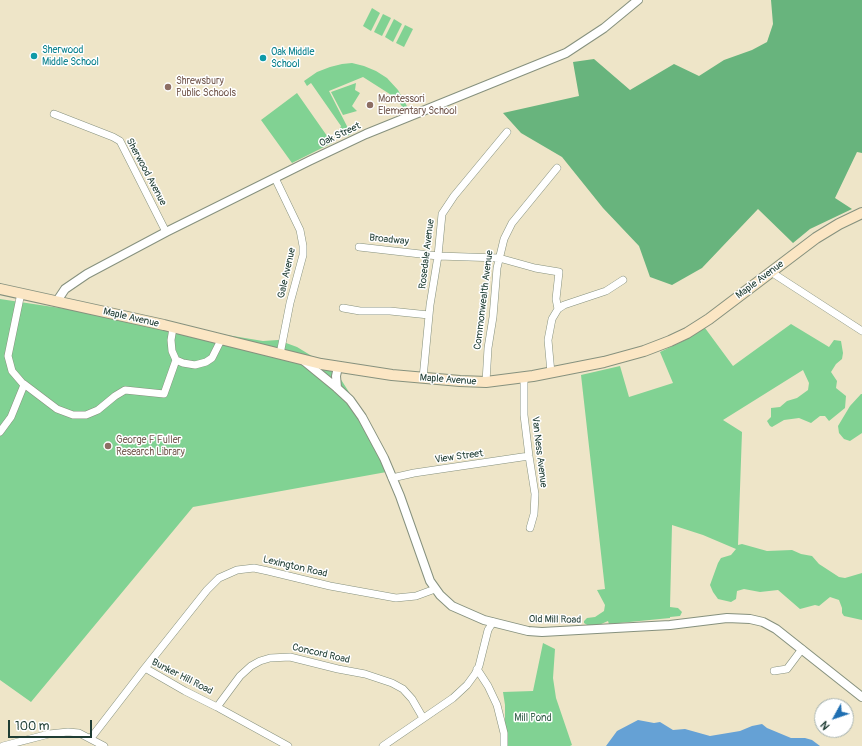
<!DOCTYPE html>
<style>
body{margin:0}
#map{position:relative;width:862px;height:746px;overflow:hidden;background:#eee5c8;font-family:Pangolin,sans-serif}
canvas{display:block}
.north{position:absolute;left:814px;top:698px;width:40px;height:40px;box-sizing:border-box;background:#fff;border:1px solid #a5b1ae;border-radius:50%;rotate:230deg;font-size:11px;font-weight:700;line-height:16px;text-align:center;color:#1f3d34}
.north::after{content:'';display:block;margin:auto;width:14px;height:18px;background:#1f6fb2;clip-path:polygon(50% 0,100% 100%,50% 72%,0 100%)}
.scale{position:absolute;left:8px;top:720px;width:84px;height:18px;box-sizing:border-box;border:2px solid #1f3d34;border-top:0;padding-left:5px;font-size:12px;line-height:14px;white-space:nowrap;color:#1f3d34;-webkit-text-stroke:3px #fff;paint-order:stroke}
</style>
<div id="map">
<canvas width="862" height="746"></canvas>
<div class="north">N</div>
<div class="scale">100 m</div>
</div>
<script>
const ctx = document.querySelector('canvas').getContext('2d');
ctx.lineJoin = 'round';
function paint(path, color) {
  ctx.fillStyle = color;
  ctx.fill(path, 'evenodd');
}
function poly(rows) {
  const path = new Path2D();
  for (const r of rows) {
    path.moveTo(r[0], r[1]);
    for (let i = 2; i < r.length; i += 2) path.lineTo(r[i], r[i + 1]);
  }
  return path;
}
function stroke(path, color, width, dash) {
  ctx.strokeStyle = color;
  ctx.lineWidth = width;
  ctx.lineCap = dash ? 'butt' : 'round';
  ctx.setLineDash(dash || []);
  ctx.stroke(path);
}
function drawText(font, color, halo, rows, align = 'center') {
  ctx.font = font + ' Pangolin,sans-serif';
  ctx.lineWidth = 3;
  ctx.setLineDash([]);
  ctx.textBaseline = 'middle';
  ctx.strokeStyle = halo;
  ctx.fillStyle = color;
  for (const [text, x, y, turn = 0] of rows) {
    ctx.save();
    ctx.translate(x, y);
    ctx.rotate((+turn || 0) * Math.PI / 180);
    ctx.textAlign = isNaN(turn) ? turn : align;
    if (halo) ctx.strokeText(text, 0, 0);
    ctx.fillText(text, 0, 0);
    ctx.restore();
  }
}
const green = poly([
 [372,8,380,13,371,31,363,26],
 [383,14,391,18,382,36,374,32],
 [394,19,402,24,393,42,385,37],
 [405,25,413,29,404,47,396,43],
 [352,63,364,66,376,71,387,78,398,90,408,108,406,108,406,112,396,98,363,77,329,91,351,134,345,137,343,135,342,136,339,131,341,126,311,83,307,86,304,81,317,72,330,67,342,64],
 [356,83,355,90,360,93,352,106,357,111,343,115,331,92],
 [297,93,332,143,292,163,261,120],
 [0,299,100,314,263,341,278,340,297,347,320,361,340,378,368,422,392,471,193,507,31,702,0,680],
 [791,324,829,347,834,340,841,341,843,353,842,359,836,364,831,372,837,381,836,388,846,396,845,408,829,421,825,416,820,416,811,423,799,418,784,420,772,427,770,426,767,421,771,417,771,408,780,407,787,401,797,398,808,390,809,383,803,370,723,420,742,432,738,545,742,544,767,551,792,550,801,554,812,556,819,564,839,577,845,578,862,573,862,620,844,616,842,613,842,608,839,600,830,597,819,606,815,605,800,609,778,590,760,592,744,589,737,591,736,599,731,602,718,599,713,592,710,585,718,563,721,558,731,555,736,549,703,535,672,525,670,607,678,608,682,612,680,616,670,617,670,618,609,624,608,621,599,625,589,626,584,623,584,621,587,618,595,617,604,611,605,605,597,590,605,589,581,375,620,366,629,397,673,383,660,352,687,339,705,328,733,366],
 [861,394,862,394,862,433,850,441,844,439,839,433,838,426,850,406],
 [543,643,555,649,553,678,556,698,572,745,570,746,505,746,505,705,503,692,533,691]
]);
const forest = poly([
 [771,0,862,0,862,153,857,152,835,198,852,209,810,229,793,243,758,209,702,268,672,285,650,277,639,246,603,208,562,157,521,133,503,113,579,96,573,62,594,59,630,90,674,64,699,76,724,60,752,50,767,42,773,24]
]);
const water = poly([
 [638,720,654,723,660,722,673,730,685,729,710,736,740,731,752,726,762,724,767,728,791,738,805,738,812,740,820,746,606,746,617,731]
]);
const minor = poly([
 [54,114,113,137,120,141,166,232],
 [275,178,300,230,303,246,303,255,290,303,280,354],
 [359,247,438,256,499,258,535,268,559,272,556,299,558,309,552,319,548,340,551,373],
 [771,272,862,331],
 [343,308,360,311,390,311,429,315],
 [558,309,564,305,606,291,623,280],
 [173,328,171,340,172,351,176,360,183,363,195,365,206,362,212,358,221,340],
 [423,378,430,305,438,256,442,214,454,196,507,132],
 [524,378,524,415,529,456,535,494,534,514,530,528],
 [486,382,488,348,493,317,497,268,504,239,512,223,557,168],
 [24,384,57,409,73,415,86,415,98,410,115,396,125,390,164,394,176,360],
 [0,432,11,417,24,385,12,371,8,356,21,293],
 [392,478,414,473,529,456],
 [145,668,207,590,219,578,237,570,254,568,268,571,330,586,396,598,416,596,435,589],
 [477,669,488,686,497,705,504,733,504,746],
 [774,671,787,669,802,649],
 [217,707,240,676,251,666,260,661,270,658,290,657,338,669,365,674,392,683,403,689,412,699,423,718],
 [91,738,145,668,185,691,217,707,288,746],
 [3,746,49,734,68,732,79,733,104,746],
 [383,746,453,698,467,685,475,674,479,666,488,630,493,622]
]);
const tertiary = poly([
 [57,301,65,289,87,274,166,232,309,161,366,134,566,53,604,28,638,0],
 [304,361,337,388,350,400,362,417,384,458,400,496,430,581,440,595,452,606,484,620,528,631,542,632,670,625,727,618,750,619,763,622,776,629,862,697],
 [337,388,336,376,338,367]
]);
const secondary = poly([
 [0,289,164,325,321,364,392,375,460,381,486,382,533,376,604,362,644,351,670,341,687,333,709,319,816,238,839,224,862,213]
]);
const markers = [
 [34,56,4,"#0f9aa8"],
 [263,58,4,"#0f9aa8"],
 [168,87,4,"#8d6e63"],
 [370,105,4,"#8d6e63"],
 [108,446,4,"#8d6e63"]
];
const cultureNames = [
 ["Sherwood",42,50],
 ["Middle School",42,62],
 ["Oak Middle",271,52],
 ["School",271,64]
];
const educationNames = [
 ["Shrewsbury",176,81],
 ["Public Schools",176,93],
 ["Montessori",378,99],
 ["Elementary School",378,111],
 ["George F Fuller",116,440],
 ["Research Library",116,452]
];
const streetNames = [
 ["Oak Street",340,135,-25],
 ["Sherwood Avenue",146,172,62],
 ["Broadway",389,240,6],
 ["Rosedale Avenue",427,254,-83],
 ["Gale Avenue",287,273,-77],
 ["Maple Avenue",760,280,-37],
 ["Commonwealth Avenue",484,300,-83],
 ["Maple Avenue",131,318,13],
 ["Maple Avenue",448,380,4],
 ["Van Ness Avenue",539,452,83],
 ["View Street",459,457,-8],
 ["Lexington Road",295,567,13],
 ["Old Mill Road",555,620,1],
 ["Concord Road",321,654,13],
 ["Bunker Hill Road",182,677,27]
];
const parkNames = [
 ["Mill Pond",533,718]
];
paint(green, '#81d293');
paint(forest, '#68b47d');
paint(water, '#65a1d5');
stroke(minor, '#86917e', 8);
stroke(tertiary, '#86917e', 10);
stroke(secondary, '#86917e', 12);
stroke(minor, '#fff', 7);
stroke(tertiary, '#fff', 8);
stroke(secondary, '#fbe6c4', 10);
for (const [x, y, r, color] of markers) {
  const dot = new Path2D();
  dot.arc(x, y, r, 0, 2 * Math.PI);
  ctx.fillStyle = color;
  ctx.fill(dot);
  stroke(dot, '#fff', 1.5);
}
drawText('10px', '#0d838f', '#fff', cultureNames, 'left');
drawText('10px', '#785e54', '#fff', educationNames, 'left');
drawText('10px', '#1f3d34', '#fff', streetNames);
drawText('10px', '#38624c', '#fff', parkNames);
</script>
